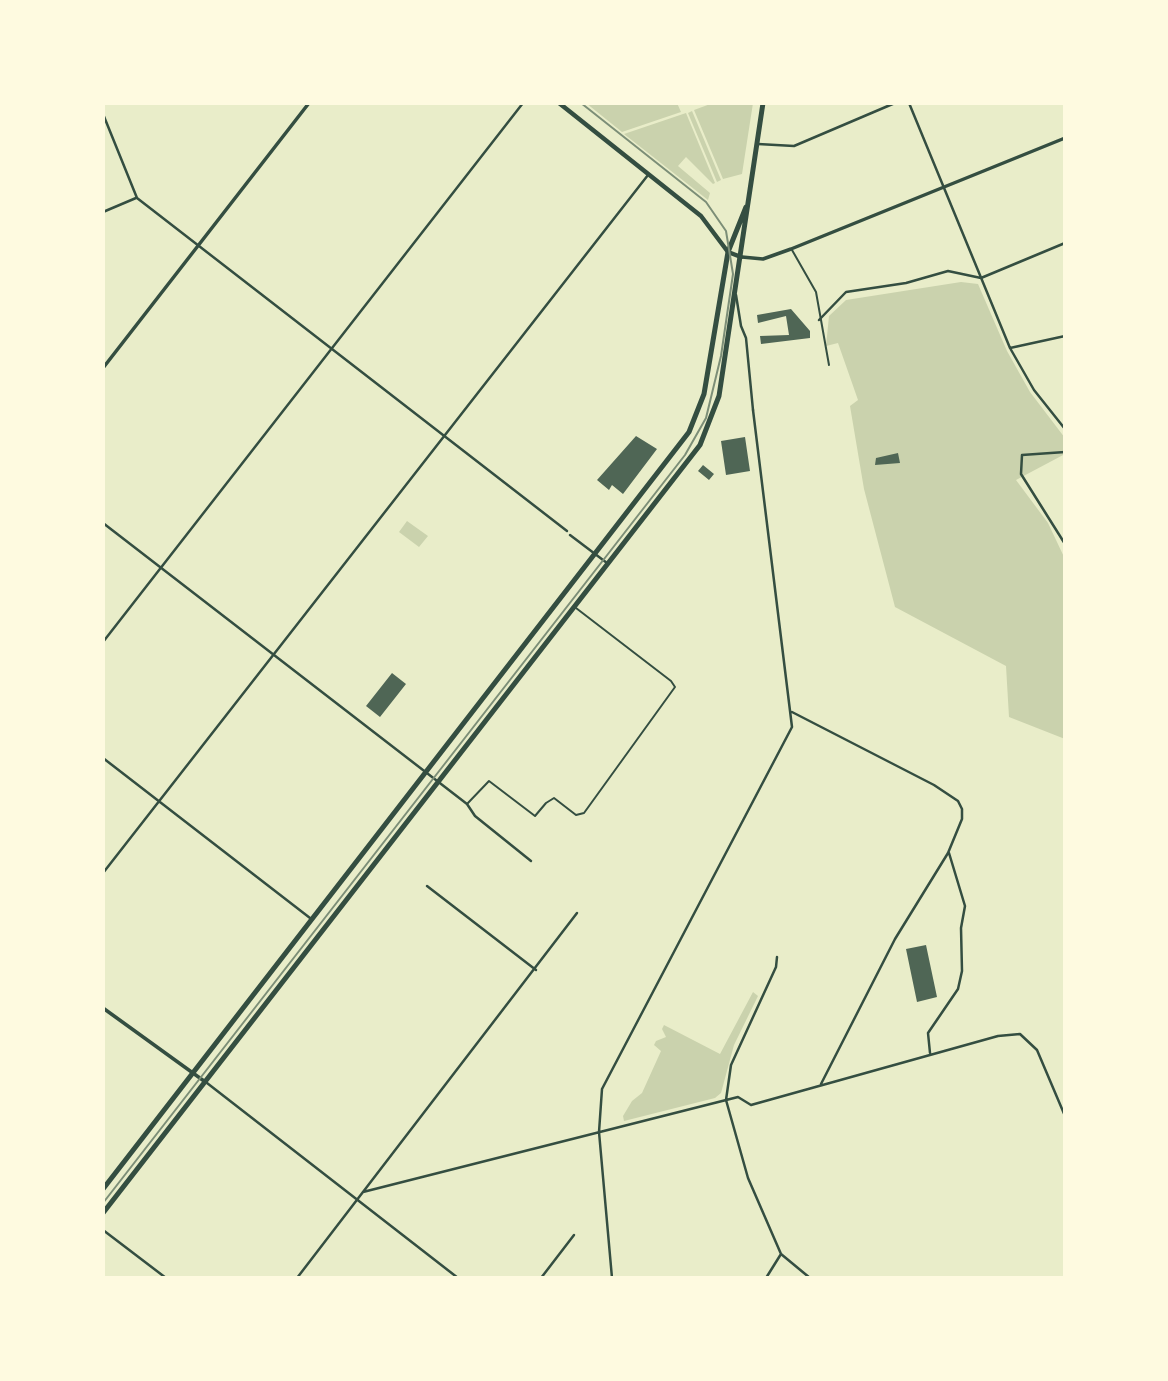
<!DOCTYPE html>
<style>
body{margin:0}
#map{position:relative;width:1168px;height:1381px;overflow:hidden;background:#e9edc9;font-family:"Nunito Sans",sans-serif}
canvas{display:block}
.frame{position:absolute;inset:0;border:105px solid #fefae0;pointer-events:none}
</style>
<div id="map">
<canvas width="1168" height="1381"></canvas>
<div class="frame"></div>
</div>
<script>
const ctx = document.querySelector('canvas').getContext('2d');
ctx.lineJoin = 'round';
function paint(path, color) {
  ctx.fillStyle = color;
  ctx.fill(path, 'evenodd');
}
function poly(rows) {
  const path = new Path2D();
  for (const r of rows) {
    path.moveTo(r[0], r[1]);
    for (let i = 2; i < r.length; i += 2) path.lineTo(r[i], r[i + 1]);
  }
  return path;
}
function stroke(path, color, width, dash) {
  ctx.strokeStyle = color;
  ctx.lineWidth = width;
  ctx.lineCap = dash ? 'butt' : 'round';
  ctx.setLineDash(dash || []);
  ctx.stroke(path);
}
const green = poly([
 [586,103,677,103,681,112,622,132],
 [713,103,753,103,742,174,723,179,694,110],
 [692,111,721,180,717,182,688,113],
 [686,113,715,183,713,184,686,157,678,166,710,193,708,200,624,134],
 [961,282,978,284,1007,351,1030,392,1065,438,1065,454,1016,480,1048,523,1065,559,1065,739,1009,717,1006,666,895,607,864,489,850,406,858,400,838,343,826,346,829,316,846,300],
 [407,521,428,536,419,547,399,532],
 [753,992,758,996,734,1045,721,1093,715,1098,624,1121,623,1116,632,1101,642,1093,661,1051,654,1045,656,1041,666,1037,662,1029,664,1025,720,1054]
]);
const building = poly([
 [791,309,810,331,810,338,761,344,760,336,789,335,786,316,758,323,757,315],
 [636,436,657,449,623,494,612,485,609,490,597,480],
 [745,437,750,471,726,475,721,441],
 [898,453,900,463,875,465,876,458],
 [703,465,714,474,709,480,698,471],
 [392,673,406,684,380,717,366,706],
 [926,945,937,997,917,1002,906,949]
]);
const service = poly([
 [792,250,816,292,829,365],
 [467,804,489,781,535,816,546,803,554,798,576,815,584,813,675,687,671,681,576,608]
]);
const pedestrian = poly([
 [736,295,741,326,746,338,753,410]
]);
const minor = poly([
 [909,103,1010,348,1034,390,1065,429],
 [103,114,137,198,567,531],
 [758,144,794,146,895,103],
 [103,212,136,198],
 [819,320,846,292,906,283,948,271,981,278,1065,243],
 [1010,348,1065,336],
 [1065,452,1022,455,1021,474,1065,544],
 [103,523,467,804,475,816,531,861],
 [570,535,607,563],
 [103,642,523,103],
 [792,712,934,785,958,801,962,809,962,819,948,853,895,939,821,1084],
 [103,758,310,918],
 [103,873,648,175],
 [427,886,536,970],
 [777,957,776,967,731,1065,726,1100,748,1178,781,1254,810,1278],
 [930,1053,928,1033,958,989,962,971,961,928,965,906,949,853],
 [207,1083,458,1278],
 [363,1192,738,1097,751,1105,998,1036,1020,1034,1037,1050,1065,1116],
 [103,1230,166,1278],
 [297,1278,577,913],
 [541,1278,574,1235],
 [612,1278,599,1132,602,1089,792,727,753,410],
 [766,1278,781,1254]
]);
const tertiary = poly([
 [742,257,763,259,791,249,1065,138],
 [103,368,309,103],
 [103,1008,204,1081]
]);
const secondary = poly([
 [559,103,701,216,728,252,741,257]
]);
const trunk = poly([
 [103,1189,689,432,704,394,728,252,746,207],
 [103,1213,700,445,719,396,763,103]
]);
const tram = poly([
 [103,1203,685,455,706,418,721,356,733,274,726,231,706,202,581,103]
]);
paint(green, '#cad2ad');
paint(building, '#4f6655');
stroke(service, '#344e41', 2);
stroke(pedestrian, '#344e41', 2.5);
stroke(minor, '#344e41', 2.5);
stroke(tertiary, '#344e41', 3.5);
stroke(secondary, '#344e41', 4.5);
stroke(trunk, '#344e41', 5);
stroke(tram, '#7c8e77', 2);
</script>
